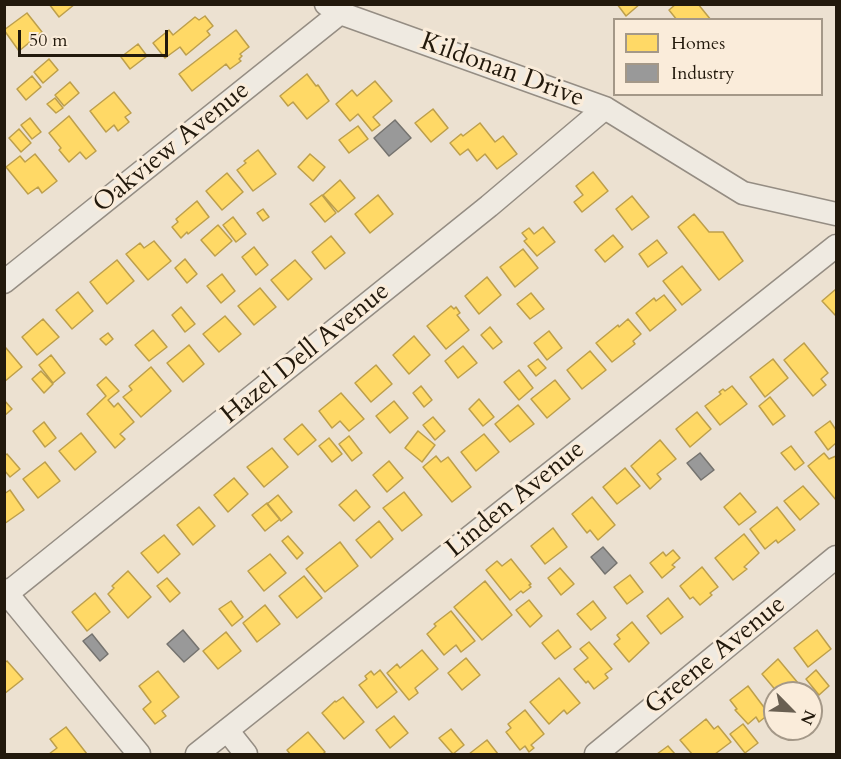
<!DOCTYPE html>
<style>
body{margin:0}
#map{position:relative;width:841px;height:759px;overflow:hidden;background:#ece1d1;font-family:Cardo,serif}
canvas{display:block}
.frame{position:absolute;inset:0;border:6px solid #22190c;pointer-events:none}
.legend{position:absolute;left:613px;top:18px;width:210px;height:78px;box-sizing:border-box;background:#faecda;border:2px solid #a49888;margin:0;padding:8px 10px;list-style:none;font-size:18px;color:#22190c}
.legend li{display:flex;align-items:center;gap:12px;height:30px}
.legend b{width:30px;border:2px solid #a49888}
.north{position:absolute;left:763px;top:681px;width:60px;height:60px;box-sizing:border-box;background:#faecda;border:2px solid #a49888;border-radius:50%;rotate:114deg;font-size:16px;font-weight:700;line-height:24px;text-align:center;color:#22190c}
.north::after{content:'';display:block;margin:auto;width:21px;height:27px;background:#695f51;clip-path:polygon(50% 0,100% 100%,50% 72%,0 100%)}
.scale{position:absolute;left:18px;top:30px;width:150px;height:27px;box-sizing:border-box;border:3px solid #22190c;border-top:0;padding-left:8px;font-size:18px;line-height:21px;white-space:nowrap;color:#22190c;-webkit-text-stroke:4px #faecda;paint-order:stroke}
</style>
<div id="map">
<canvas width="841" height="759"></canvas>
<div class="frame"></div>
<ul class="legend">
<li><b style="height:16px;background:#ffd966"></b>Homes</li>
<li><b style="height:16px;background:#999"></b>Industry</li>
</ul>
<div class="north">N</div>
<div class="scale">50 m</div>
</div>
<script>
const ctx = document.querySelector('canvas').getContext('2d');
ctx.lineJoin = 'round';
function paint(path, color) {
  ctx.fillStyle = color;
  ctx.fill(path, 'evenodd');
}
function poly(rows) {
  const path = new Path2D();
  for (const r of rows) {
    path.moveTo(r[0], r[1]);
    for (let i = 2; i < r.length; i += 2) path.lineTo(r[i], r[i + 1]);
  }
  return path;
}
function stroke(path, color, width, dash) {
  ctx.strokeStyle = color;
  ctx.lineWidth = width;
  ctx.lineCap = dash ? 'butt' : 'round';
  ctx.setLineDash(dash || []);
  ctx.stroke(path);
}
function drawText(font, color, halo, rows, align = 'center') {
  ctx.font = font + ' Cardo,serif';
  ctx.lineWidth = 6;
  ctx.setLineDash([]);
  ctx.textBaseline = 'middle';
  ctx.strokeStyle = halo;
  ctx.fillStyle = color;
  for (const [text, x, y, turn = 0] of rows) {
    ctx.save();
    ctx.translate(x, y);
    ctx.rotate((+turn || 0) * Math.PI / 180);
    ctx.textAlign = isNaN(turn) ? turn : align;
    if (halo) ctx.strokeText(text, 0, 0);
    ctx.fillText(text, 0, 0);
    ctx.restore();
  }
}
const homes = poly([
 [49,4,75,4,59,17,49,4],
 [617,4,640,4,626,16,617,4],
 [676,4,698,4,711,20,677,20,669,10,676,4],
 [27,13,42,32,19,51,4,30,27,13],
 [205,16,213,26,207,31,210,35,186,55,180,47,165,58,153,43,169,30,173,35,195,17,199,20,205,16],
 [236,30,249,47,240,54,242,56,239,59,241,61,230,69,226,64,192,91,179,74,236,30],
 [138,44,147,56,130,69,121,57,138,44],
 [49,59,58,70,43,83,34,72,49,59],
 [307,74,316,86,318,85,329,101,307,119,293,102,288,106,280,96,307,74],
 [32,76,41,87,26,100,17,89,32,76],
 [375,81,392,101,373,117,380,125,372,131,358,114,350,121,336,104,352,90,357,96,375,81],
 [70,82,79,93,64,106,55,95,70,82],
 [114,92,131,113,125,117,129,122,118,131,114,125,106,132,90,111,114,92],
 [55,98,63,108,56,113,47,104,55,98],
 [433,109,448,128,431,142,415,123,433,109],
 [69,116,96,151,86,159,80,152,69,162,59,150,61,148,49,133,69,116],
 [30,118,41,132,32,139,21,125,30,118],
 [480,123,495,142,503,136,517,154,497,169,485,154,477,161,468,149,460,155,450,143,461,134,463,136,480,123],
 [358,126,368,139,349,153,339,140,358,126],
 [19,129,31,143,21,152,9,138,19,129],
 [258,150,276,174,253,191,237,170,246,163,244,161,258,150],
 [35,154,57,181,42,193,38,187,28,194,6,167,20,156,25,162,35,154],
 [310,154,325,167,313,181,298,167,310,154],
 [593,172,608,191,582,212,574,202,583,195,576,186,593,172],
 [227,173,243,192,222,210,206,191,227,173],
 [340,180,355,198,338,212,323,195,340,180],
 [322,195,336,213,325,222,310,204,322,195],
 [378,195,393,214,370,233,355,214,378,195],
 [632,196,649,217,632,230,616,209,632,196],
 [197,201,209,217,188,234,187,232,181,238,172,227,178,222,176,219,197,201],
 [263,209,269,217,263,221,257,213,263,209],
 [694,214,709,232,723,232,743,261,719,280,678,227,694,214],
 [233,217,246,234,236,242,223,225,233,217],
 [218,225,232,241,215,256,201,240,218,225],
 [543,227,555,242,537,256,524,241,527,239,522,233,529,228,534,234,543,227],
 [613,235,623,247,605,262,595,250,613,235],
 [331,236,345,253,325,269,312,252,331,236],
 [657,240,667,253,648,267,639,254,657,240],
 [154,241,171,261,148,280,126,254,140,243,144,248,154,241],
 [254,247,268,265,256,275,242,257,254,247],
 [523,249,538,268,515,287,500,267,523,249],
 [185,259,197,274,187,283,175,268,185,259],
 [117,260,134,281,107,304,90,282,117,260],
 [295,260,312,279,288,300,271,280,295,260],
 [682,266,701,290,682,305,663,281,682,266],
 [222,274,235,291,221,303,207,286,222,274],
 [487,277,501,295,479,314,465,296,487,277],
 [260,288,276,307,254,325,238,306,260,288],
 [836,289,836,314,835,315,822,301,836,289],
 [78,292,93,311,72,329,56,310,78,292],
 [531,293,544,309,530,319,517,304,531,293],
 [664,295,676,310,650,331,636,313,654,298,656,301,664,295],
 [451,306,454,309,456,307,460,313,457,315,469,330,446,349,427,326,451,306],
 [181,307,195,324,185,332,172,315,181,307],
 [225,316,241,334,219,352,203,334,225,316],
 [43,319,59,337,37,355,22,337,43,319],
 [628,319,641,334,633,341,635,344,612,362,596,343,618,325,619,327,628,319],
 [490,327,502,342,493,349,481,335,490,327],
 [153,330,167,347,149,361,135,345,153,330],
 [549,331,562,348,547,360,534,343,549,331],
 [108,333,113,339,106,345,100,339,108,333],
 [414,336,430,355,409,374,393,355,414,336],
 [804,343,828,373,821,379,826,385,813,396,784,360,804,343],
 [189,345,204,364,183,382,167,363,189,345],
 [463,346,477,363,458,378,445,361,463,346],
 [6,348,22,367,4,382,4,350,6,348],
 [590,351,606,370,582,389,567,370,590,351],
 [51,355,65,373,53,383,39,365,51,355],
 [538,359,546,368,536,376,528,366,538,359],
 [773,359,788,378,765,397,750,377,773,359],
 [376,365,392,384,371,402,355,383,376,365],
 [151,367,171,391,141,417,123,397,132,390,129,386,151,367],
 [519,370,533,388,519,400,504,382,519,370],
 [41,371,53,384,44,393,32,379,41,371],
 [106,377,119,391,108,400,114,407,118,403,134,422,120,434,125,439,115,448,87,414,106,396,97,385,106,377],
 [555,380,570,399,547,418,531,399,555,380],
 [421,386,432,400,424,407,413,393,421,386],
 [732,386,747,404,720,425,705,406,721,394,719,392,723,389,725,391,732,386],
 [341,393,364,419,349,431,340,421,332,428,319,411,341,393],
 [770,397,785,416,773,425,759,406,770,397],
 [479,399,494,417,483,426,469,409,479,399],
 [4,400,12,409,4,416,4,400],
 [394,401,408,418,390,433,376,416,394,401],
 [518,405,534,424,510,442,495,424,518,405],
 [697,412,711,429,690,447,676,429,697,412],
 [433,417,445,431,435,440,423,425,433,417],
 [830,421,836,430,836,443,828,450,815,432,830,421],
 [44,422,56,438,45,447,33,431,44,422],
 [302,424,316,440,298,455,284,439,302,424],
 [418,431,435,445,422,462,405,448,418,431],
 [81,433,96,452,75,470,59,451,81,433],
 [484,434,499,452,476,471,461,452,484,434],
 [349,436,362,453,352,461,339,444,349,436],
 [329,438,342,454,332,462,319,446,329,438],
 [660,440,676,459,657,474,661,479,650,489,631,466,660,440],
 [791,446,804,463,795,470,781,453,791,446],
 [272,448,288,467,264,487,247,467,272,448],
 [824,453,829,459,836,456,836,500,808,466,824,453],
 [7,454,20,469,10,477,4,470,4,456,7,454],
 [436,456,441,462,448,457,471,487,452,502,423,467,436,456],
 [389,461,403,478,387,492,373,475,389,461],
 [45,462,60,481,38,498,23,479,45,462],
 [625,468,640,486,617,504,603,487,625,468],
 [234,478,248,494,228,512,214,495,234,478],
 [803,486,819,504,800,520,784,501,803,486],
 [10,490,24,510,4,524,4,494,10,490],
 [356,490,370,507,354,521,339,505,356,490],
 [404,492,422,515,402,531,383,508,404,492],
 [740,493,756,512,739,525,724,507,740,493],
 [278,495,292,512,281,521,267,504,278,495],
 [592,497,615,525,598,540,590,530,587,533,572,514,592,497],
 [267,503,280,519,265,531,252,515,267,503],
 [199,507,215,526,193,545,177,525,199,507],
 [777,507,795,530,778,543,776,540,765,549,750,529,777,507],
 [379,521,393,539,371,558,356,540,379,521],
 [553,528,567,547,545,564,531,546,553,528],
 [744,534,759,553,744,567,747,569,733,580,715,558,744,534],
 [164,535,180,554,158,573,141,553,164,535],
 [288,536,303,553,297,559,282,541,288,536],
 [340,542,358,566,325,592,306,569,340,542],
 [673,550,680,558,672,565,675,567,662,578,650,563,663,552,666,556,673,550],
 [270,554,286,573,264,591,248,571,270,554],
 [511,559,531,584,529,585,531,587,523,593,521,591,510,600,486,570,497,561,502,566,511,559],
 [702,567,718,587,710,593,712,595,700,605,693,597,690,599,680,586,702,567],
 [560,568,574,584,561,595,548,578,560,568],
 [128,571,151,597,128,618,108,594,114,588,112,586,128,571],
 [630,575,643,592,627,604,614,587,630,575],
 [304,576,322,598,297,618,279,596,304,576],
 [167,578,180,593,170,602,157,586,167,578],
 [485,581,512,615,482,640,454,607,485,581],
 [95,593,110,612,87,631,72,612,95,593],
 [668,598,683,617,661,634,647,616,668,598],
 [529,600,542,616,530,627,516,610,529,600],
 [231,601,243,617,232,626,219,609,231,601],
 [593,601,606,618,591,630,577,614,593,601],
 [265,605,280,624,257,642,243,623,265,605],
 [451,611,475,641,461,652,456,645,444,655,427,634,436,626,434,624,451,611],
 [632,622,649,643,629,662,614,644,620,639,617,635,632,622],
 [558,630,571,647,555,659,542,643,558,630],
 [817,630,831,649,808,667,794,648,817,630],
 [226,632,241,651,218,669,203,651,226,632],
 [589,642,612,669,605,674,608,678,594,689,588,681,586,683,574,669,588,658,580,649,589,642],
 [422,650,438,669,415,688,418,693,409,700,387,673,397,664,400,668,422,650],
 [466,658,480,675,462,690,448,673,466,658],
 [778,659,798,683,786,693,778,693,762,674,778,659],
 [7,661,23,679,4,694,4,663,7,661],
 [380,670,397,692,377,708,359,685,367,679,365,676,371,671,374,675,380,670],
 [816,670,829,686,819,695,806,679,816,670],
 [158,671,179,697,162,711,166,716,155,724,143,709,151,702,139,686,158,671],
 [559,678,580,703,567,714,564,710,549,724,530,702,559,678],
 [748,686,769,714,759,722,756,717,748,724,735,710,737,709,730,700,748,686],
 [343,697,364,722,344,739,322,713,335,701,336,702,343,697],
 [775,702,775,714,769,706,775,702],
 [525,710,544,734,531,745,534,748,529,752,525,746,520,750,506,732,511,728,508,724,525,710],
 [394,716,408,733,390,748,376,730,394,716],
 [706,719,714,729,718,726,731,742,715,754,692,754,680,740,706,719],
 [743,724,758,743,745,753,730,734,743,724],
 [66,727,87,754,49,754,57,748,50,739,66,727],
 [451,729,464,745,453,754,439,738,451,729],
 [308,732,325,752,323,754,290,754,287,750,308,732],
 [487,740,498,754,469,754,487,740],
 [668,746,675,754,657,754,668,746]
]);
const industry = poly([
 [395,120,411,138,389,156,374,138,395,120],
 [700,453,714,470,701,480,687,463,700,453],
 [603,547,617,563,605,574,591,557,603,547],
 [183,630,199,649,184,662,167,644,183,630],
 [92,634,108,654,100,661,83,641,92,634]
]);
const street = poly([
 [326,4,340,13,605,108,743,193,836,214],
 [4,282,340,13],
 [4,590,139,754],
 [4,596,489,206,605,108],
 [227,730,246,754],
 [197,754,836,246],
 [596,754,836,557]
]);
const streetNames = [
 ["Kildonan Drive",502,71,20],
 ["Oakview Avenue",172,148,-39],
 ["Hazel Dell Avenue",306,354,-39],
 ["Linden Avenue",516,500,-39],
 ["Greene Avenue",716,656,-39]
];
paint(homes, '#ffd966');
stroke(homes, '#bd9f4b', 1.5);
paint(industry, '#999');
stroke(industry, '#75736f', 1.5);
stroke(street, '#958d83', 25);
stroke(street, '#efeae1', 22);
drawText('26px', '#22190c', '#faecda', streetNames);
</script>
